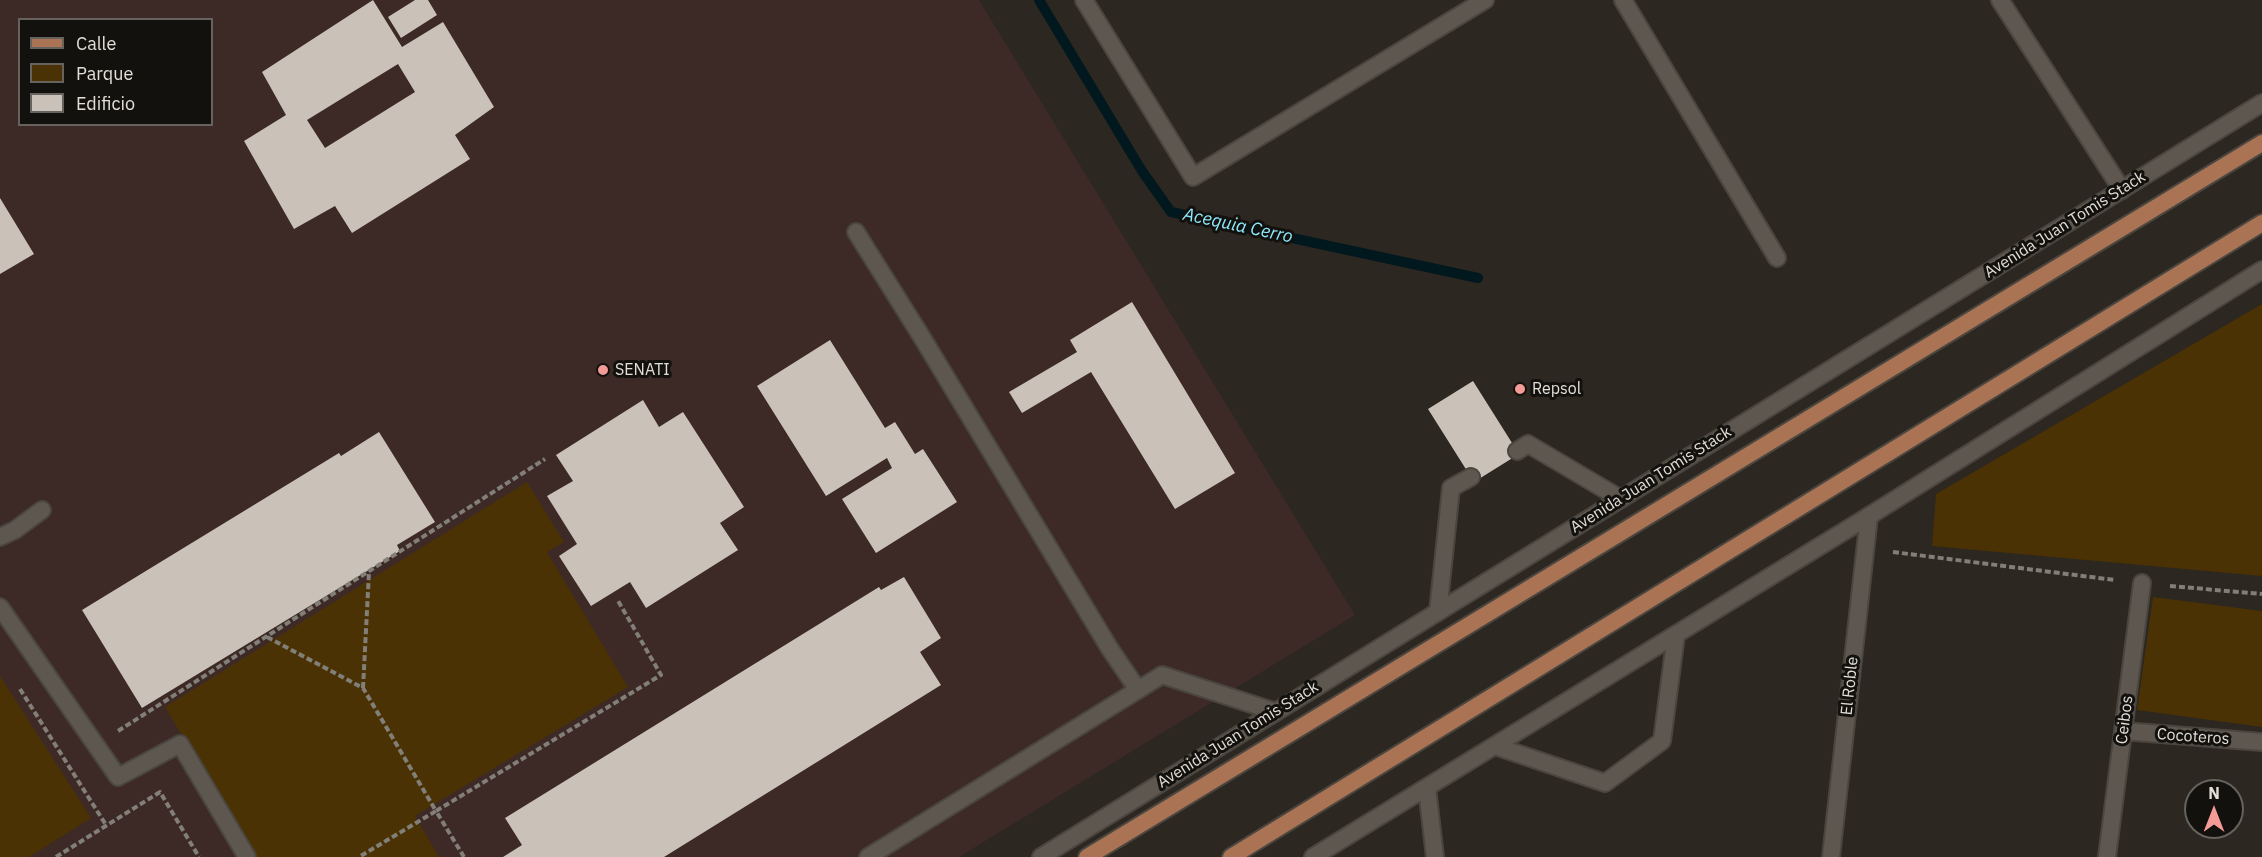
<!DOCTYPE html>
<style>
body{margin:0}
#map{position:relative;width:2262px;height:857px;overflow:hidden;background:#2c2720;font-family:"IBM Plex Sans",sans-serif}
canvas{display:block}
.legend{position:absolute;left:18px;top:18px;width:195px;height:108px;box-sizing:border-box;background:#13110d;border:2px solid #66635f;margin:0;padding:8px 10px;list-style:none;font-size:18px;color:#e2ded9}
.legend li{display:flex;align-items:center;gap:12px;height:30px}
.legend b{width:30px;border:2px solid #66635f}
.north{position:absolute;left:2184px;top:779px;width:60px;height:60px;box-sizing:border-box;background:#13110d;border:2px solid #66635f;border-radius:50%;rotate:0deg;font-size:16px;font-weight:700;line-height:24px;text-align:center;color:#e2ded9}
.north::after{content:'';display:block;margin:auto;width:21px;height:27px;background:#f59b97;clip-path:polygon(50% 0,100% 100%,50% 72%,0 100%)}
</style>
<div id="map">
<canvas width="2262" height="857"></canvas>
<ul class="legend">
<li><b style="height:8px;background:#a97354"></b>Calle</li>
<li><b style="height:16px;background:#4a3204"></b>Parque</li>
<li><b style="height:16px;background:#cac2b9"></b>Edificio</li>
</ul>
<div class="north">N</div>
</div>
<script>
const ctx = document.querySelector('canvas').getContext('2d');
ctx.lineJoin = 'round';
function paint(path, color) {
  ctx.fillStyle = color;
  ctx.fill(path, 'evenodd');
}
function poly(rows) {
  const path = new Path2D();
  for (const r of rows) {
    path.moveTo(r[0], r[1]);
    for (let i = 2; i < r.length; i += 2) path.lineTo(r[i], r[i + 1]);
  }
  return path;
}
function stroke(path, color, width, dash) {
  ctx.strokeStyle = color;
  ctx.lineWidth = width;
  ctx.lineCap = dash ? 'butt' : 'round';
  ctx.setLineDash(dash || []);
  ctx.stroke(path);
}
function drawText(font, color, halo, rows, align = 'center') {
  ctx.font = font + ' "IBM Plex Sans",sans-serif';
  ctx.lineWidth = 6;
  ctx.setLineDash([]);
  ctx.textBaseline = 'middle';
  ctx.strokeStyle = halo;
  ctx.fillStyle = color;
  for (const [text, x, y, turn = 0] of rows) {
    ctx.save();
    ctx.translate(x, y);
    ctx.rotate((+turn || 0) * Math.PI / 180);
    ctx.textAlign = isNaN(turn) ? turn : align;
    if (halo) ctx.strokeText(text, 0, 0);
    ctx.fillText(text, 0, 0);
    ctx.restore();
  }
}
const education = poly([
 [0,0,979,0,1355,615,959,857,0,857],
 [20,20,212,20,212,124,20,124]
]);
const green = poly([
 [2262,304,2262,576,1932,546,1936,494],
 [527,482,564,542,547,552,628,687,415,816,439,857,255,857,165,707],
 [2153,597,2262,611,2262,727,2137,710],
 [0,676,91,818,29,857,0,857]
]);
const stream = poly([
 [1039,0,1142,171,1171,212,1478,278]
]);
const building = poly([
 [373,0,402,47,443,22,494,107,455,135,470,159,352,233,335,206,294,229,244,141,286,115,262,72],
 [398,64,415,92,325,148,307,120],
 [415,0,428,0,437,15,401,38,388,17],
 [0,198,34,254,0,274],
 [1132,302,1235,473,1175,509,1091,372,1022,413,1009,392,1077,352,1070,340],
 [830,340,885,428,895,422,915,454,923,449,957,502,876,553,842,499,892,468,887,458,826,496,757,386],
 [1473,381,1519,454,1474,482,1428,409],
 [643,400,659,427,683,412,744,507,720,523,738,550,646,608,630,582,591,606,559,556,577,544,547,496,573,481,556,455],
 [379,432,435,522,397,545,400,551,142,708,82,610,339,453,341,456],
 [904,577,941,638,920,652,941,685,664,857,503,857,522,845,505,818,879,587,881,590]
]);
const path = poly([
 [1893,552,2115,580],
 [2170,586,2262,594],
 [267,637,363,688,436,811,359,857],
 [363,688,369,572],
 [20,689,106,825],
 [118,731,545,459],
 [56,857,160,792,199,857],
 [464,857,436,811,661,675,617,599]
]);
const service = poly([
 [856,232,923,339,1110,649,1138,690],
 [1517,451,1528,444,1621,499],
 [0,537,15,530,42,510],
 [0,607,118,777,180,744,247,857],
 [1438,612,1451,488,1471,477],
 [1495,746,1605,783,1662,741,1676,635],
 [868,857,1162,675,1276,712]
]);
const minor = poly([
 [1084,0,1193,177,1485,0],
 [1623,0,1777,258],
 [2000,0,2122,190],
 [2123,731,2262,742],
 [1427,788,1435,857],
 [1831,857,1869,516],
 [2107,857,2142,583]
]);
const tertiary = poly([
 [1041,857,2262,103],
 [1313,857,1869,516,2262,270]
]);
const primary = poly([
 [1087,857,2262,143],
 [1231,857,2262,223]
]);
const markers = [
 [603,370,6,"#f59b97"],
 [1520,389,6,"#f59b97"]
];
const streetNames = [
 ["Avenida Juan Tomis Stack",2065,225,-32],
 ["Avenida Juan Tomis Stack",1651,480,-32],
 ["El Roble",1850,686,-84],
 ["Ceibos",2125,720,-83],
 ["Avenida Juan Tomis Stack",1238,735,-32],
 ["Cocoteros",2193,737,4]
];
const poiNames = [
 ["SENATI",615,370],
 ["Repsol",1532,389]
];
const waterNames = [
 ["Acequia Cerro",1238,226,12]
];
paint(education, '#3d2a26');
paint(green, '#4a3204');
stroke(stream, '#00181e', 10);
paint(building, '#cac2b9');
stroke(service, '#4a463f', 20);
stroke(minor, '#4a463f', 20);
stroke(tertiary, '#4a463f', 20);
stroke(primary, '#4a463f', 20);
stroke(path, '#827e78', 4, [6, 3]);
stroke(service, '#5d574f', 16);
stroke(minor, '#5d574f', 16);
stroke(tertiary, '#5d574f', 16);
stroke(primary, '#a97354', 16);
for (const [x, y, r, color] of markers) {
  const dot = new Path2D();
  dot.arc(x, y, r, 0, 2 * Math.PI);
  ctx.fillStyle = color;
  ctx.fill(dot);
  stroke(dot, '#13110d', 2);
}
drawText('16px', '#e2ded9', '#13110d', streetNames);
drawText('16px', '#e2ded9', '#13110d', poiNames, 'left');
drawText('italic 18px', '#8eeafe', '#13110d', waterNames);
</script>
